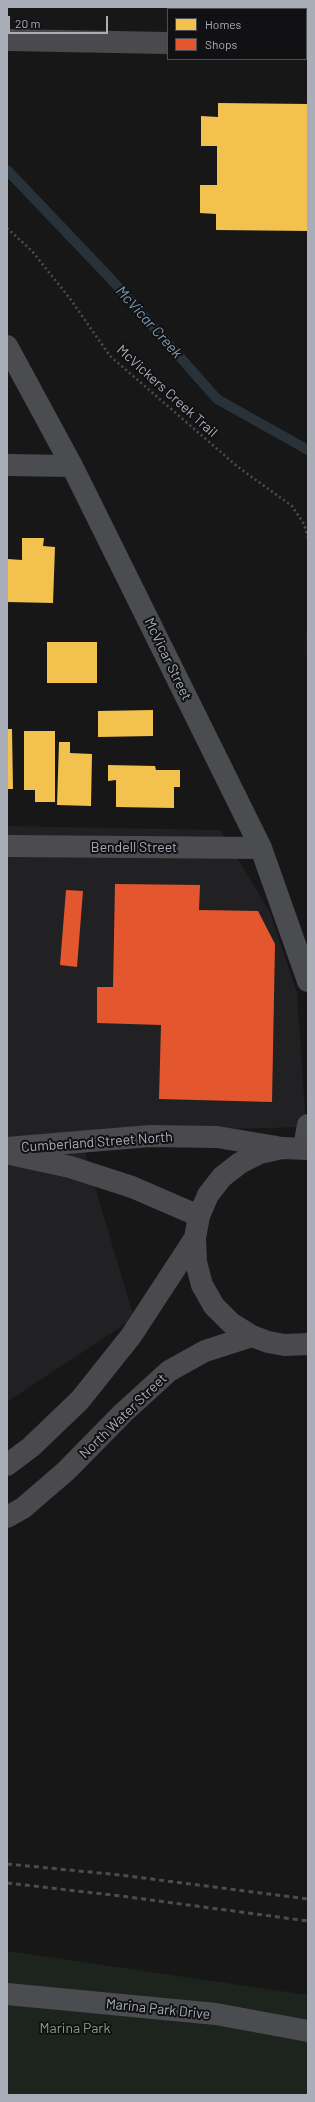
<!DOCTYPE html>
<style>
body{margin:0}
#map{position:relative;width:315px;height:2102px;overflow:hidden;background:#171717;font-family:Barlow,sans-serif}
canvas{display:block}
.frame{position:absolute;inset:0;border:8px solid #a8adb8;pointer-events:none}
.legend{position:absolute;left:167px;top:8px;width:140px;height:52px;box-sizing:border-box;background:#111113;border:1px solid #4d4f55;margin:0;padding:5px 7px;list-style:none;font-size:12px;color:#a8adb8}
.legend li{display:flex;align-items:center;gap:8px;height:20px}
.legend b{width:20px;border:1px solid #4d4f55}
.scale{position:absolute;left:8px;top:16px;width:100px;height:18px;box-sizing:border-box;border:2px solid #a8adb8;border-top:0;padding-left:5px;font-size:12px;line-height:14px;white-space:nowrap;color:#a8adb8;-webkit-text-stroke:3px #111113;paint-order:stroke}
</style>
<div id="map">
<canvas width="315" height="2102"></canvas>
<div class="frame"></div>
<ul class="legend">
<li><b style="height:11px;background:#f2c14e"></b>Homes</li>
<li><b style="height:11px;background:#e4572e"></b>Shops</li>
</ul>
<div class="scale">20 m</div>
</div>
<script>
const ctx = document.querySelector('canvas').getContext('2d');
ctx.lineJoin = 'round';
function paint(path, color) {
  ctx.fillStyle = color;
  ctx.fill(path, 'evenodd');
}
function poly(rows) {
  const path = new Path2D();
  for (const r of rows) {
    path.moveTo(r[0], r[1]);
    for (let i = 2; i < r.length; i += 2) path.lineTo(r[i], r[i + 1]);
  }
  return path;
}
function stroke(path, color, width, dash) {
  ctx.strokeStyle = color;
  ctx.lineWidth = width;
  ctx.lineCap = dash ? 'butt' : 'round';
  ctx.setLineDash(dash || []);
  ctx.stroke(path);
}
function drawText(font, color, halo, rows, align = 'center') {
  ctx.font = font + ' Barlow,sans-serif';
  ctx.lineWidth = 4;
  ctx.setLineDash([]);
  ctx.textBaseline = 'middle';
  ctx.strokeStyle = halo;
  ctx.fillStyle = color;
  for (const [text, x, y, turn = 0] of rows) {
    ctx.save();
    ctx.translate(x, y);
    ctx.rotate((+turn || 0) * Math.PI / 180);
    ctx.textAlign = isNaN(turn) ? turn : align;
    if (halo) ctx.strokeText(text, 0, 0);
    ctx.fillText(text, 0, 0);
    ctx.restore();
  }
}
const built = poly([
 [7,826,220,830,270,912,297,993,306,1127,79,1133,134,1318,7,1402]
]);
const green = poly([
 [7,1951,308,1995,308,2095,7,2095]
]);
const homes = poly([
 [218,103,308,104,308,231,216,230,216,214,200,213,200,185,217,185,217,146,201,146,201,116,218,117],
 [22,538,44,538,43,546,55,547,53,603,7,602,8,559,22,560],
 [47,642,97,642,97,683,47,683],
 [153,710,153,736,98,737,98,711],
 [7,729,12,729,13,789,7,789],
 [24,731,55,731,55,802,35,802,35,790,24,790],
 [59,742,70,742,70,753,92,754,91,806,57,805],
 [108,765,155,766,156,770,180,770,180,787,174,787,174,808,116,807,116,780,108,781]
]);
const shops = poly([
 [115,884,200,885,199,910,258,911,275,944,272,1102,159,1099,161,1025,97,1023,97,987,113,987],
 [66,890,83,891,77,967,60,965]
]);
const stream = poly([
 [7,170,110,278,217,399,308,450]
]);
const path = poly([
 [7,228,32,251,71,300,110,356,238,467,292,506,304,524,308,538],
 [308,633,308,650]
]);
const street = poly([
 [299,9,299,7],
 [7,346,72,466,261,848,308,981],
 [7,465,72,466],
 [7,846,261,848],
 [304,1148,308,1125],
 [7,1994,216,2014,308,2031]
]);
const secondary = poly([
 [7,40,168,43],
 [306,44,308,44],
 [7,1148,150,1136,217,1137,277,1147],
 [308,1149,282,1148,260,1153,240,1163,222,1177,208,1195,199,1216,195,1238,196,1262,202,1285,214,1306,231,1323,252,1336,268,1342,285,1345,308,1344],
 [10,1154,70,1167,132,1187,199,1216],
 [7,1465,31,1447,80,1400,131,1336,195,1238],
 [7,1517,23,1508,66,1471,123,1413,169,1371,205,1351,252,1336]
]);
const rail = poly([
 [7,1864,120,1875,308,1899],
 [7,1883,121,1896,308,1921]
]);
const streetNames = [
 ["McVickers Creek Trail",167,391,42],
 ["McVicar Street",168,659,64],
 ["Bendell Street",134,847],
 ["Cumberland Street North",97,1142,-4],
 ["North Water Street",123,1416,-44],
 ["Marina Park Drive",158,2009,6]
];
const parkNames = [
 ["Marina Park",75,2028]
];
const waterNames = [
 ["McVicar Creek",149,322,48]
];
paint(built, '#212123');
paint(green, '#1d241e');
paint(homes, '#f2c14e');
paint(shops, '#e4572e');
stroke(stream, '#2a3239', 10);
stroke(path, '#4d4e52', 2.5, [2, 3]);
stroke(street, '#4b4c50', 22);
stroke(secondary, '#4a4a4e', 22);
stroke(rail, '#4b4c4f', 3, [5, 4]);
drawText('14px', '#a8adb8', '#111113', streetNames);
drawText('14px', '#7fa381', '#111113', parkNames);
drawText('italic 15px', '#7f9bb3', '#111113', waterNames);
</script>
